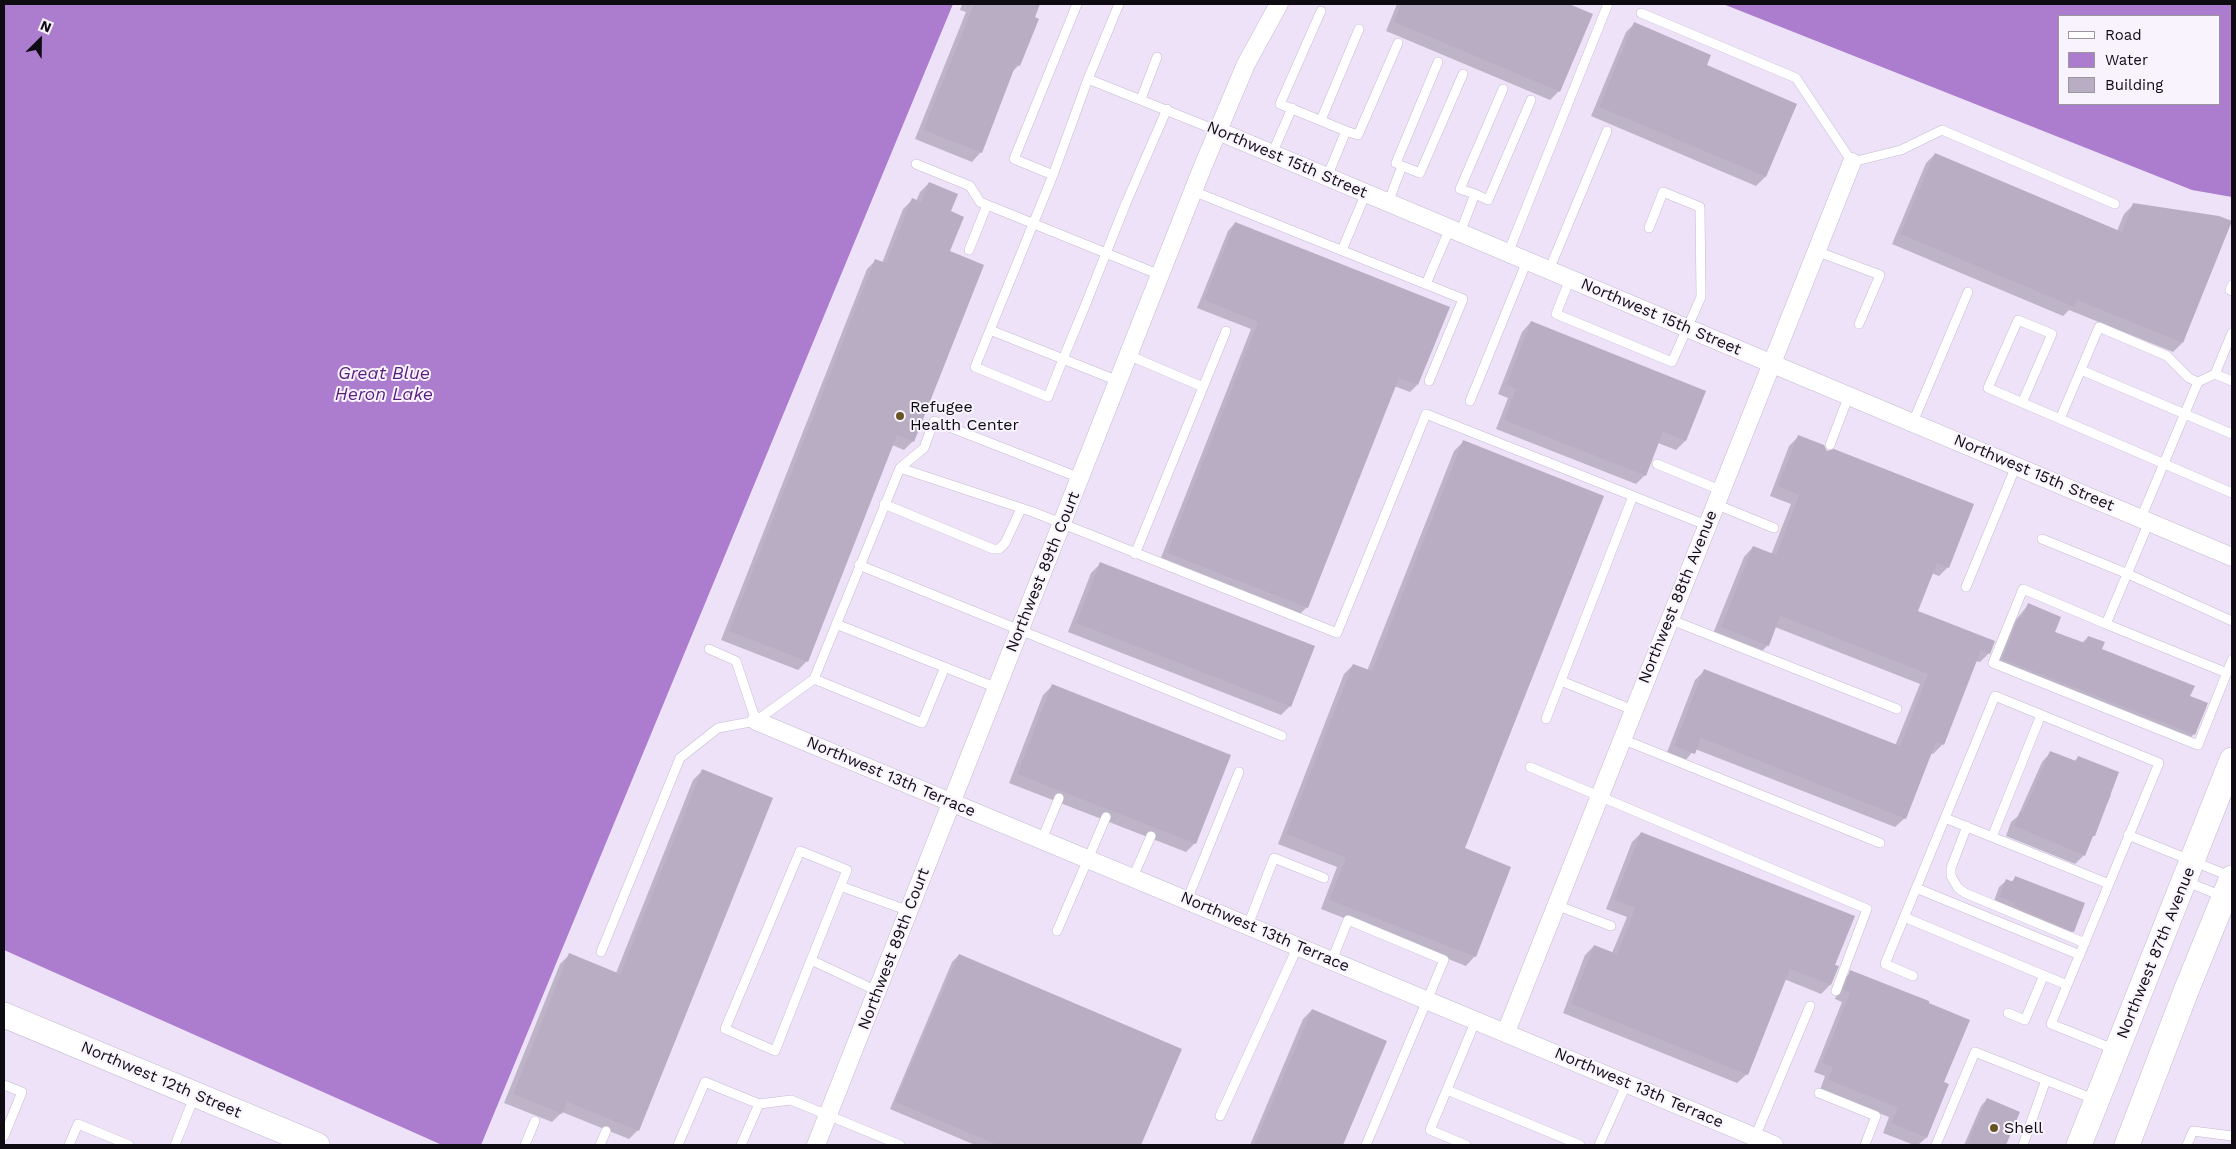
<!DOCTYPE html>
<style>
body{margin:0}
#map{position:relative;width:2236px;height:1149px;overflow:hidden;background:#eee2f9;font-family:"Work Sans",sans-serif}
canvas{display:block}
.frame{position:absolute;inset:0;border:5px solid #0f0b12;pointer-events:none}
.legend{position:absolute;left:2058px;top:15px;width:162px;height:90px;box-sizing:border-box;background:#f8f3fc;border:1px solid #9b969e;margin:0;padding:6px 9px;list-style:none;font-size:15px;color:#0f0b12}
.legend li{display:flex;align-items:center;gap:10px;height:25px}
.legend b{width:25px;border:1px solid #9b969e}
.north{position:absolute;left:15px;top:15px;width:50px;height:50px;-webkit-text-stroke:4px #f8f3fc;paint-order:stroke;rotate:23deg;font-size:14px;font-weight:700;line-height:20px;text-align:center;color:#0f0b12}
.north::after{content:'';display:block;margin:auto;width:18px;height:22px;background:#0f0b12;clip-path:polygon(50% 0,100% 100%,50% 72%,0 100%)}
</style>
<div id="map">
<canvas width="2236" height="1149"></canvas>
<div class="frame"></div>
<ul class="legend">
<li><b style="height:6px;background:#fff"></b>Road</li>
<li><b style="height:14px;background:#ac7ccf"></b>Water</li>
<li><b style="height:14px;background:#b8adc2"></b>Building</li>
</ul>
<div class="north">N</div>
</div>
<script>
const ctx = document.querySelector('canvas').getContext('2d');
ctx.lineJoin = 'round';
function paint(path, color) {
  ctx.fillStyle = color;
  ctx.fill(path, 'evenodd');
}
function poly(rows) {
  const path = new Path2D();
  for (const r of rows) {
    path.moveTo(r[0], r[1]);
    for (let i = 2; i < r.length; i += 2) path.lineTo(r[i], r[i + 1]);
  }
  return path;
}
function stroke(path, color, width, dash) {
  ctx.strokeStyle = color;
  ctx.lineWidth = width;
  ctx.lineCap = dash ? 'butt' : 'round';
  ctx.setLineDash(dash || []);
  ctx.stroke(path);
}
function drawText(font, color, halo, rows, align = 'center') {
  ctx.font = font + ' "Work Sans",sans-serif';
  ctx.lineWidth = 4;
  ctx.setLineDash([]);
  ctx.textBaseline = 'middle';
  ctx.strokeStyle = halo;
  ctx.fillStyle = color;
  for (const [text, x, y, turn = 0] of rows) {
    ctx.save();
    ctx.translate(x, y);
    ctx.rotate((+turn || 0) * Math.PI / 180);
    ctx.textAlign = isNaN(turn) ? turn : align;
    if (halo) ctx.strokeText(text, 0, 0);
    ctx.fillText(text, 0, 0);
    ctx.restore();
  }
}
const water = poly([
 [4,4,953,4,481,1145,442,1145,4,950],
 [1723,4,2232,4,2232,197,2192,190],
 [2060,16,2220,16,2220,104,2060,104]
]);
const shadow = poly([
 [962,4,1039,4,1019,65,1012,72,981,152,972,162,915,139,966,12,960,10],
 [1397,4,1566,4,1591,14,1559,91,1550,100,1386,31],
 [1635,23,1705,66,1796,104,1765,177,1756,186,1591,116,1626,32],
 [1935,154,2117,231,2124,214,2133,205,2231,222,2182,343,2173,352,2069,310,2063,316,1892,244,1926,163],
 [929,183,949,212,913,441,904,450,892,445,807,661,798,670,721,640,867,269,876,260,882,263,903,209,912,200,916,201,920,192],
 [1235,223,1417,385,1410,392,1394,386,1307,607,1299,615,1160,560,1251,329,1197,308,1228,231],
 [1531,322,1705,391,1685,441,1676,450,1658,443,1645,475,1636,484,1496,429,1508,398,1498,394,1522,332],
 [1798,437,1827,452,1948,567,1939,576,1931,573,1916,612,1989,653,1980,662,1975,661,1942,745,1933,754,1930,753,1905,818,1895,827,1695,749,1684,762,1666,755,1695,680,1704,671,1895,746,1920,684,1775,627,1768,645,1759,654,1712,636,1744,557,1753,547,1771,555,1791,504,1770,496,1789,446],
 [1463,442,1463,849,1475,956,1466,966,1321,909,1337,867,1278,844,1344,674,1353,665,1367,671,1454,451],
 [1100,564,1290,706,1281,715,1068,632,1091,573],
 [2028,605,2054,632,2082,643,2088,637,2101,650,2189,696,2194,734,2185,743,1993,668,2010,627],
 [1052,686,1195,843,1186,852,1009,783,1043,695],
 [2051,752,2074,762,2078,757,2111,795,2084,855,2075,864,2006,836,2011,822,2018,816,2042,762],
 [702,771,638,1130,629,1139,562,1112,552,1122,504,1103,560,964,570,954,616,973,693,780],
 [1641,833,1837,967,1830,985,1821,994,1784,979,1747,1074,1737,1083,1563,1013,1585,955,1594,946,1612,953,1627,917,1606,909,1632,842],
 [2016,877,2073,931,2067,938,1993,904,1999,887,2006,881,2011,882],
 [959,955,1180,1050,1139,1145,975,1145,890,1109,952,962],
 [1851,972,1942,1083,1926,1138,1918,1145,1914,1145,1883,1133,1889,1117,1820,1090,1825,1076,1814,1072,1842,1002,1835,999,1842,981],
 [1312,1010,1385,1041,1342,1145,1250,1145,1303,1019],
 [1987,1099,2019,1112,2005,1145,1964,1145,1981,1106]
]);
const building = poly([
 [974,4,1040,4,1035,17,1039,19,1020,66,1016,64,982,153,923,130],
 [1401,4,1569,4,1593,14,1560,92,1394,22],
 [1634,22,1711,55,1707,65,1797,104,1766,177,1599,107],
 [1935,153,2122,232,2133,203,2219,216,2232,221,2183,343,2077,300,2074,307,1900,234],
 [929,182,958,194,951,211,964,217,950,251,984,265,914,442,897,435,808,662,729,631,875,259,886,263,912,198,921,202],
 [1235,222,1450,307,1418,385,1399,378,1308,608,1167,553,1258,322,1204,300],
 [1531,321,1706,391,1686,441,1663,432,1646,476,1504,420,1516,389,1506,385],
 [1798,435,1824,445,1827,451,1834,449,1974,504,1949,568,1937,563,1918,611,1995,641,1990,654,1981,650,1944,745,1936,742,1906,819,1701,738,1695,754,1674,746,1704,669,1900,746,1928,674,1780,616,1769,646,1721,627,1753,546,1776,555,1799,495,1778,486],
 [1463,440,1604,496,1465,848,1511,867,1476,957,1329,900,1346,858,1286,834,1353,664,1372,671],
 [1100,562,1315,646,1291,707,1076,623],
 [2028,603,2061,617,2055,632,2085,643,2088,636,2105,642,2102,649,2195,686,2190,696,2208,703,2195,735,2002,659,2019,617,2022,618],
 [1052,684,1231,755,1196,844,1017,774],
 [2050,751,2076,761,2078,756,2119,772,2095,836,2093,836,2085,856,2014,826,2020,812,2023,813],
 [702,769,773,798,639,1131,567,1102,562,1114,513,1094,569,953,620,974],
 [1641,832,1855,916,1835,965,1839,966,1831,985,1790,969,1748,1075,1571,1004,1594,945,1617,954,1635,908,1614,900],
 [2015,876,2085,903,2074,932,2013,906,2014,903,1999,897,2006,879,2013,882],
 [959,954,1182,1049,1141,1145,997,1145,895,1102],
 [1850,970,1929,1001,1929,1003,1970,1020,1944,1082,1949,1084,1927,1138,1891,1123,1898,1108,1828,1080,1833,1067,1822,1063,1850,993,1843,990],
 [1312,1009,1387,1041,1343,1145,1254,1145],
 [1987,1098,2020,1112,2006,1145,1967,1145]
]);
const service = poly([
 [1321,11,1280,104,1346,131],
 [1641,13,1796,78,1852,162,1901,150,1942,130,2115,204],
 [1088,79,1218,131],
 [1141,99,1157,57],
 [1321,120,1359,29],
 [1272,154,1292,108],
 [916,164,970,186,980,202,1160,275],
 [1402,166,1396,163,1438,62],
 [1053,175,1014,159,1077,4],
 [1327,177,1346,131,1358,135,1398,43],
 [1193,191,1463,299,1429,381],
 [1475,194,1460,189,1503,89],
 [1388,203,1402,166,1420,173,1463,74],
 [1460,233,1475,194,1488,200,1531,100],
 [969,250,987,205],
 [1342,250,1366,193],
 [1816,251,1880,275,1859,324],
 [1508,253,1608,4],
 [1549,270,1607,131],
 [1570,279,1556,314,1672,362,1701,297,1700,207,1663,192,1649,228],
 [1426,284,1450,228],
 [2232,285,2230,290,2232,291],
 [990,330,1053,175,1088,79,1119,4],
 [2232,333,2215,374,2232,381],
 [1128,355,1203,387],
 [2081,370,2232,434],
 [1118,381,1063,359,990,330,975,367,1048,397,1063,359,1085,306,1126,203,1167,109],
 [1470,401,1527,261],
 [2022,403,2052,334,2018,320,1988,388,2232,493],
 [2060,419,2099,327,2167,356,2189,378,2198,382],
 [1913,422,1968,292],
 [1830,445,1849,395],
 [1657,464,1720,490],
 [900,468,924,448,934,421,1080,478],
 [884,504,993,549,999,549,1005,543,1021,509],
 [1715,504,1774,528],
 [2141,518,2198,382,2215,374],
 [2149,522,2106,624,2023,589,1993,663,2198,745,2232,660],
 [2042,539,2128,574,2232,621],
 [1135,554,1226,331],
 [859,565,1282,736],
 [1966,587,2016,466],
 [1669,619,1897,709],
 [836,624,997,688],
 [2106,624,2227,673],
 [709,649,736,661,756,721],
 [814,679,922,723,945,667],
 [1561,681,1633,710],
 [1546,719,1633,496],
 [1622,739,1880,843],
 [1530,767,1867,909,1836,991],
 [1945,818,2109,884],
 [1967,826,1951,868,1951,876,1958,888,1965,893,2085,943],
 [2128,835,2232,877],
 [1992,837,2041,715],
 [1042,839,1059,798],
 [1133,877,1151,836],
 [2185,881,2224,897],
 [840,886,909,911],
 [1916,888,2080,955],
 [1187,900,1239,772],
 [1556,905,1611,926],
 [1904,917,2067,985],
 [1248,925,1274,858,1324,878],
 [1057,931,1106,817],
 [601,952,680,758,718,728,756,721,814,679,900,468,1033,512,1337,633,1426,414,1706,525],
 [811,960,775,1051,725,1029,800,851,847,870,811,960,877,991],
 [1332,960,1348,920,1444,960,1366,1145],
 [1913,976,1885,964,1995,696,2159,763,2051,1024,2116,1050],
 [2008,1013,2025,1020,2044,975],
 [4,1085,22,1092,4,1136],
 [1447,1090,1580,1145],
 [1819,1093,1876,1116,1865,1145],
 [1220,1116,1298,946],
 [1755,1137,1810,1006],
 [69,1145,78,1124,129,1145],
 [175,1145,195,1095],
 [525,1145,535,1121],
 [600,1145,606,1131],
 [678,1145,705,1082,759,1104,791,1100,900,1145],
 [741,1145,759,1104],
 [1466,1145,1430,1130,1476,1020],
 [1599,1145,1627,1083],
 [1936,1145,1975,1052,2096,1100],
 [2023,1145,2046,1080],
 [2187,1145,2193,1131,2232,1136]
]);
const minor = poly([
 [1218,131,2232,557],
 [756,721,1774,1145],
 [1506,1032,1852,162],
 [816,1145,1203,166,1246,64,1279,4]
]);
const secondary = poly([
 [4,1015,317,1145],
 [2079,1145,2232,760],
 [2127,1145,2186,991,2232,878]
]);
const markers = [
 [900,416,5,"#695423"],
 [1994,1128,5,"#695423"]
];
const streetNames = [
 ["Northwest 15th Street",1287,160,23],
 ["Northwest 15th Street",1661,317,23],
 ["Northwest 15th Street",2034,473,23],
 ["Northwest 89th Court",1043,572,-68],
 ["Northwest 88th Avenue",1678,597,-68],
 ["Northwest 13th Terrace",891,777,23],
 ["Northwest 13th Terrace",1265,932,23],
 ["Northwest 89th Court",894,949,-69],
 ["Northwest 87th Avenue",2156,953,-68],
 ["Northwest 12th Street",161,1080,23],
 ["Northwest 13th Terrace",1639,1088,23]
];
const poiNames = [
 ["Refugee",910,407],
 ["Health Center",910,425],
 ["Shell",2004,1128]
];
const waterNames = [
 ["Great Blue",384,374],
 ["Heron Lake",384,395]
];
paint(water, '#ac7ccf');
paint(shadow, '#0003');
paint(building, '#b8adc2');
stroke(service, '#c5bad0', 10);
stroke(minor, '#c5bad0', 19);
stroke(secondary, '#c5bad0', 26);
stroke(service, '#fff', 9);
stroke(minor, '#fff', 18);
stroke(secondary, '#fff', 25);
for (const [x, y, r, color] of markers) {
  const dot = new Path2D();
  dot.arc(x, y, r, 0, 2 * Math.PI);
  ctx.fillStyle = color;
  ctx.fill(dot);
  stroke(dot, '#f8f3fc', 2);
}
drawText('16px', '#0f0b12', '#f8f3fc', streetNames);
drawText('16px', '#0f0b12', '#f8f3fc', poiNames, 'left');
drawText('italic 18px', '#5a1b7f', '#f8f3fc', waterNames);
</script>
